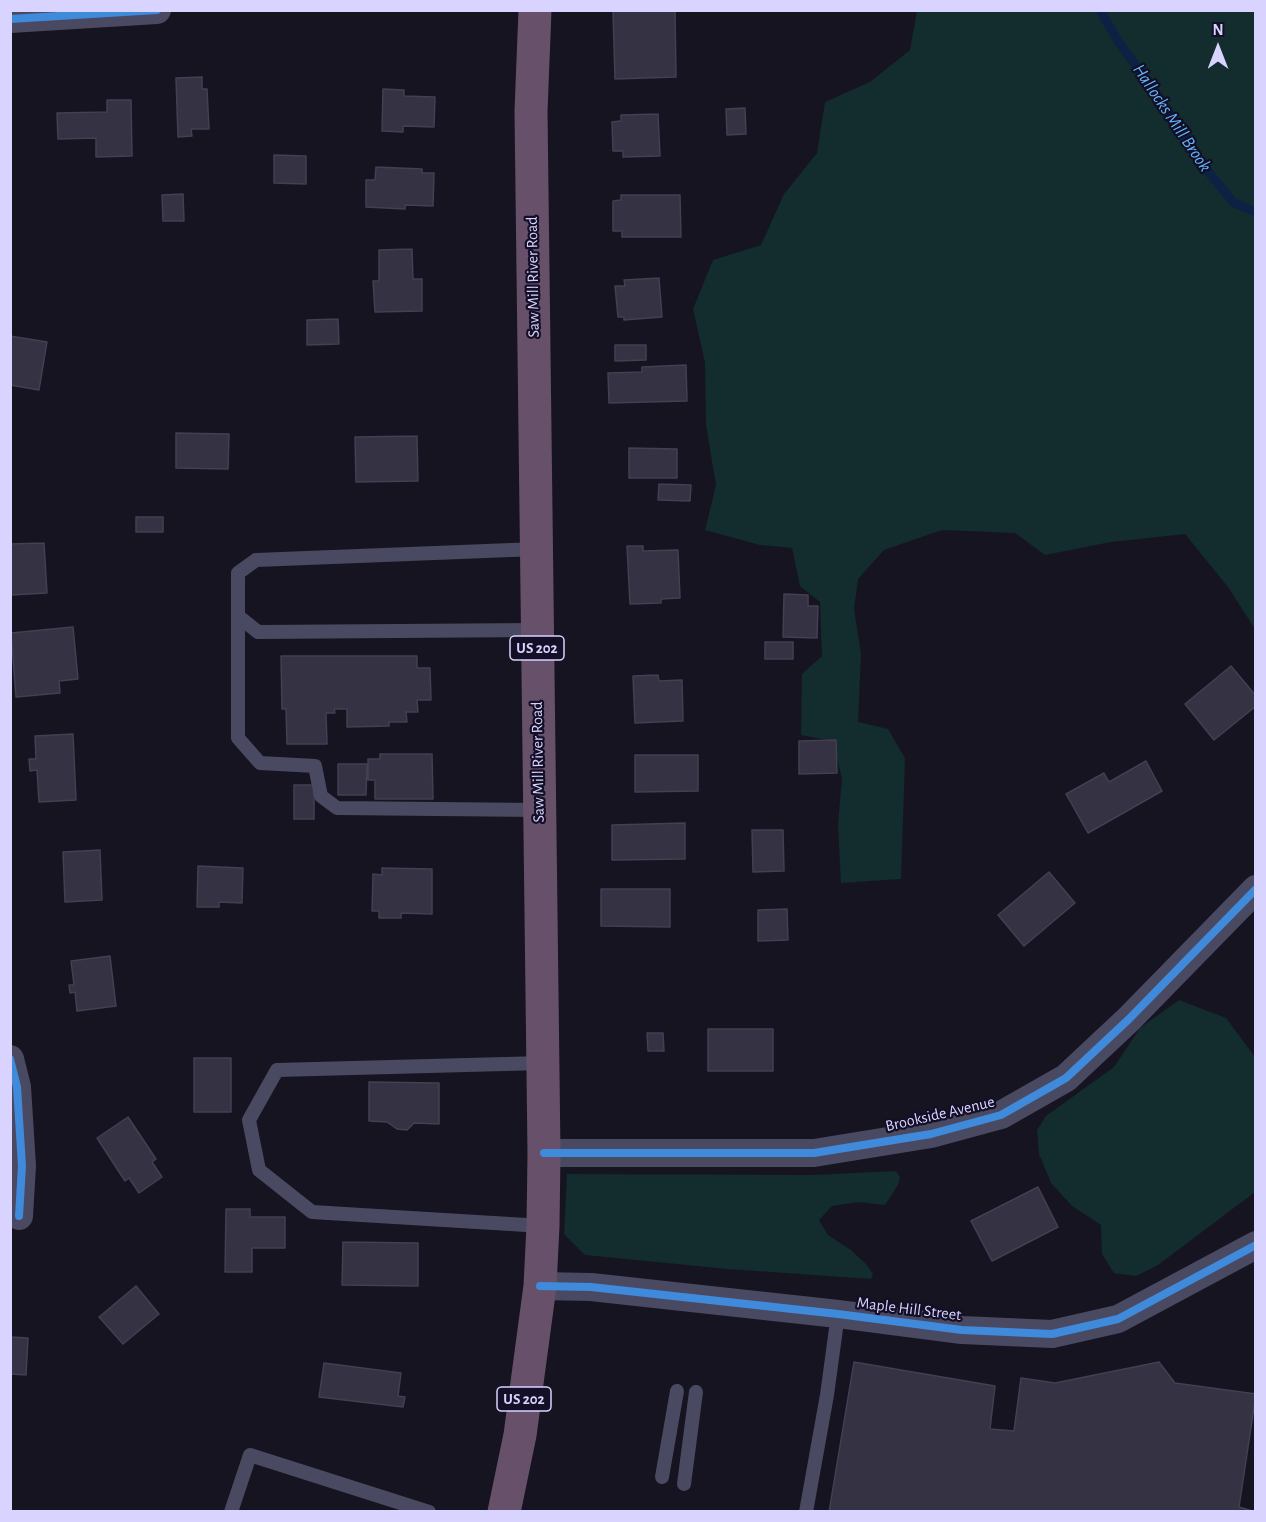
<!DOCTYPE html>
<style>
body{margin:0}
#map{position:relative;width:1266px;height:1522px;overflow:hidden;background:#161421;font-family:"Alegreya Sans",sans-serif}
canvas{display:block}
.frame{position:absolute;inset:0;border:12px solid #d9d4ff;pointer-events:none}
.north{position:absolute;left:1188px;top:18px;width:60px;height:60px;-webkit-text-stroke:4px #130f26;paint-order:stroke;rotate:0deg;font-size:16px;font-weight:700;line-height:24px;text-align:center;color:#d9d4ff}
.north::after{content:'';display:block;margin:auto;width:21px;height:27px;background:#d9d4ff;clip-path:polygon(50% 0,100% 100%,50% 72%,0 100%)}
</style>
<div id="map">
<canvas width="1266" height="1522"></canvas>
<div class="frame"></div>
<div class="north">N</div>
</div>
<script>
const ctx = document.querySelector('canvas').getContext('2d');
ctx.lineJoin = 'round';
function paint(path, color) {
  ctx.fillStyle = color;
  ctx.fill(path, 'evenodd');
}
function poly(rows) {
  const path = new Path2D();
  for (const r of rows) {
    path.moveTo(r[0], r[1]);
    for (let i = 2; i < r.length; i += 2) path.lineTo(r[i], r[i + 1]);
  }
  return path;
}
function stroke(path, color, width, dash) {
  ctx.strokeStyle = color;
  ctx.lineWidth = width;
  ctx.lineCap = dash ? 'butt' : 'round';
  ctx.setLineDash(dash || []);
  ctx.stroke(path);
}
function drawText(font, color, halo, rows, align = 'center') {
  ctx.font = font + ' "Alegreya Sans",sans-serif';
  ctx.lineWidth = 4.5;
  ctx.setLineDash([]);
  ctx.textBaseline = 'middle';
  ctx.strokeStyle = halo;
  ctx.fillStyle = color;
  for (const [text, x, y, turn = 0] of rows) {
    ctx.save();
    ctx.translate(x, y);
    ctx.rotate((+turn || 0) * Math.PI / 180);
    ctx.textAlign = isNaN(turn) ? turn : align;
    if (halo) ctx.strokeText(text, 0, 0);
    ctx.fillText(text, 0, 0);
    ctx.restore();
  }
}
const green = poly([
 [917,11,1255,11,1255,629,1228,587,1185,534,1111,542,1045,555,1015,533,942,530,884,550,858,579,854,609,861,654,858,722,888,729,905,758,901,879,841,883,838,824,842,778,832,741,801,735,802,674,822,656,820,602,800,586,792,548,760,545,705,530,716,485,706,425,705,362,693,309,713,260,761,245,784,194,817,153,825,102,870,82,910,50],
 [1179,1000,1226,1018,1255,1057,1255,1192,1158,1265,1136,1276,1114,1273,1102,1254,1101,1225,1072,1206,1051,1183,1039,1154,1037,1130,1046,1116,1114,1067,1140,1028],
 [896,1171,900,1177,898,1185,885,1205,858,1202,832,1206,819,1220,828,1235,851,1250,866,1264,873,1274,871,1279,728,1269,585,1255,564,1234,567,1174,812,1175]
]);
const stream = poly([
 [1100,10,1118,41,1165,106,1201,163,1234,203,1256,212]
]);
const building = poly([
 [613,10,675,10,676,77,615,79,613,10],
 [202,77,202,89,207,89,209,129,191,129,192,136,178,137,176,78,202,77],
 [383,89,404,90,404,96,435,97,434,127,403,126,403,132,382,131,383,89],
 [107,100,131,100,132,156,96,157,96,138,58,139,57,113,107,112,107,100],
 [745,108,746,134,727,135,726,109,745,108],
 [658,114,660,156,623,157,623,151,613,151,612,122,621,121,621,115,658,114],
 [274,155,306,156,306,184,274,183,274,155],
 [376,167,422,169,422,173,434,173,433,206,405,205,405,209,366,207,366,180,375,180,376,167],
 [183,194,184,221,163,221,162,195,183,194],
 [621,195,680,195,681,237,622,237,622,231,613,231,613,201,621,200,621,195],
 [412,249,413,279,422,279,422,311,375,312,373,281,379,281,379,250,412,249],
 [659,278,662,317,624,320,624,317,618,317,615,286,625,286,624,280,659,278],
 [338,319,339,344,307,345,307,320,338,319],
 [10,336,47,342,39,390,10,385,10,336],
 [615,345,646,345,646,360,615,361,615,345],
 [686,365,687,401,609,403,608,373,642,372,642,367,686,365],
 [176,433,229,434,228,469,176,468,176,433],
 [417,436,418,481,356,482,355,437,417,436],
 [629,448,677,449,677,478,629,478,629,448],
 [659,484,691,485,690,501,658,500,659,484],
 [136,517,163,517,163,532,136,532,136,517],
 [44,543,47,593,11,595,10,544,44,543],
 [627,546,643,546,643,551,678,550,680,598,661,599,661,603,630,604,627,546],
 [784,594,808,595,808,606,818,606,817,638,783,637,784,594],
 [73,627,78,679,59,681,60,693,16,697,11,633,73,627],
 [765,642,793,642,793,659,765,659,765,642],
 [281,656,417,656,417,668,430,668,431,700,417,700,418,712,406,712,407,722,389,722,389,726,347,727,347,709,334,709,335,713,326,713,327,744,287,744,286,709,282,709,281,656],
 [1231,666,1256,696,1256,706,1214,740,1185,704,1231,666],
 [658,675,659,681,682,680,683,721,635,723,633,676,658,675],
 [73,734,76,800,39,802,37,770,30,771,29,759,36,759,35,736,73,734],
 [836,740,837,773,799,774,799,741,836,740],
 [380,754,432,754,433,799,375,799,375,780,368,780,368,759,380,759,380,754],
 [635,755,698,755,698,791,635,792,635,755],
 [1146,761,1162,791,1088,833,1066,794,1104,773,1109,782,1146,761],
 [338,764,367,764,366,795,338,795,338,764],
 [294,785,314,785,314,819,294,819,294,785],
 [685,823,685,859,612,860,612,825,685,823],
 [752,830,783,830,784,871,753,872,752,830],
 [100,850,102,900,65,902,63,852,100,850],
 [198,866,243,868,242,903,219,902,219,907,197,907,198,866],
 [382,868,432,869,432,914,401,913,401,918,379,918,379,911,372,911,373,874,382,875,382,868],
 [1049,872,1075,903,1024,946,998,915,1049,872],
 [601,889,670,889,670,927,601,926,601,889],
 [787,909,788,940,758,941,758,910,787,909],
 [110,956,116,1006,77,1011,75,992,70,993,69,985,74,985,71,961,110,956],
 [708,1029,773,1029,773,1071,708,1071,708,1029],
 [647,1033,663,1033,664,1051,648,1051,647,1033],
 [194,1058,231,1058,231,1112,194,1112,194,1058],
 [369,1082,439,1083,439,1124,414,1123,407,1130,397,1129,387,1122,369,1121,369,1082],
 [128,1117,156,1159,152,1162,162,1177,139,1193,129,1178,125,1181,97,1138,128,1117],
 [1038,1187,1058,1227,992,1261,971,1221,1038,1187],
 [226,1209,250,1209,250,1217,285,1217,285,1248,252,1248,252,1272,225,1272,226,1209],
 [343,1242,418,1243,418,1286,342,1285,343,1242],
 [136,1286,159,1314,123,1344,99,1317,136,1286],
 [10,1337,28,1338,26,1375,10,1374,10,1337],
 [854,1362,995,1386,990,1429,1014,1431,1021,1378,1055,1383,1159,1362,1175,1383,1256,1394,1239,1507,1256,1512,829,1512,854,1362],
 [324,1363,401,1373,398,1396,405,1397,403,1407,319,1397,324,1363]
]);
const lane = poly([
 [537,549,256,560,238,573,238,616,258,632,537,630],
 [238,616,238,738,260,763,315,766,321,796,337,808,539,810],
 [543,1063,277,1070,249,1120,259,1170,312,1212,543,1226],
 [662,1477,677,1391],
 [684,1484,696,1392],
 [231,1512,250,1455,429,1512],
 [806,1512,827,1395,838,1314]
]);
const street = poly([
 [10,19,157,10],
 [10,1059,17,1087,22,1166,19,1216],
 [544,1153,814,1153,931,1134,1001,1115,1066,1078,1129,1019,1256,889],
 [540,1286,591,1287,838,1314,962,1330,1052,1334,1118,1319,1256,1245]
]);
const highway = poly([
 [504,1512,520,1435,540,1286,543,1226,544,1153,531,111,535,10]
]);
const cycleway = poly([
 [10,19,157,10],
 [10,1059,17,1087,22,1166,19,1216],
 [544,1153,814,1153,931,1134,1001,1115,1066,1078,1129,1019,1256,889],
 [540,1286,591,1287,838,1314,962,1330,1052,1334,1118,1319,1256,1245]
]);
const shields = [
 [537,648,54],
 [524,1399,54]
];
const shieldNames = [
 ["US 202",537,648],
 ["US 202",524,1399]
];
const streetNames = [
 ["Saw Mill River Road",533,277,-91],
 ["Saw Mill River Road",538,762,-91],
 ["Brookside Avenue",940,1114,-13],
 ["Maple Hill Street",909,1309,7]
];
const waterNames = [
 ["Hallocks Mill Brook",1172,118,56]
];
paint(green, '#132c2d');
stroke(stream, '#0d2144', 9);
paint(building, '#343243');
stroke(building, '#433f54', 1.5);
stroke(lane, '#4a4962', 14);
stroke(street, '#4a4962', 28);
stroke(highway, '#67516a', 33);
stroke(cycleway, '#408adc', 8);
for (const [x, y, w] of shields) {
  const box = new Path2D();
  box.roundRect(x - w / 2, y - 12, w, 24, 4.5);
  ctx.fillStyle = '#130f26';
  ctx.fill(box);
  stroke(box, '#d9d4ff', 1.5);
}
drawText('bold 15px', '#d9d4ff', null, shieldNames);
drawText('16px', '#d9d4ff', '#130f26', streetNames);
drawText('italic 18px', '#62b6ff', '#130f26', waterNames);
</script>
